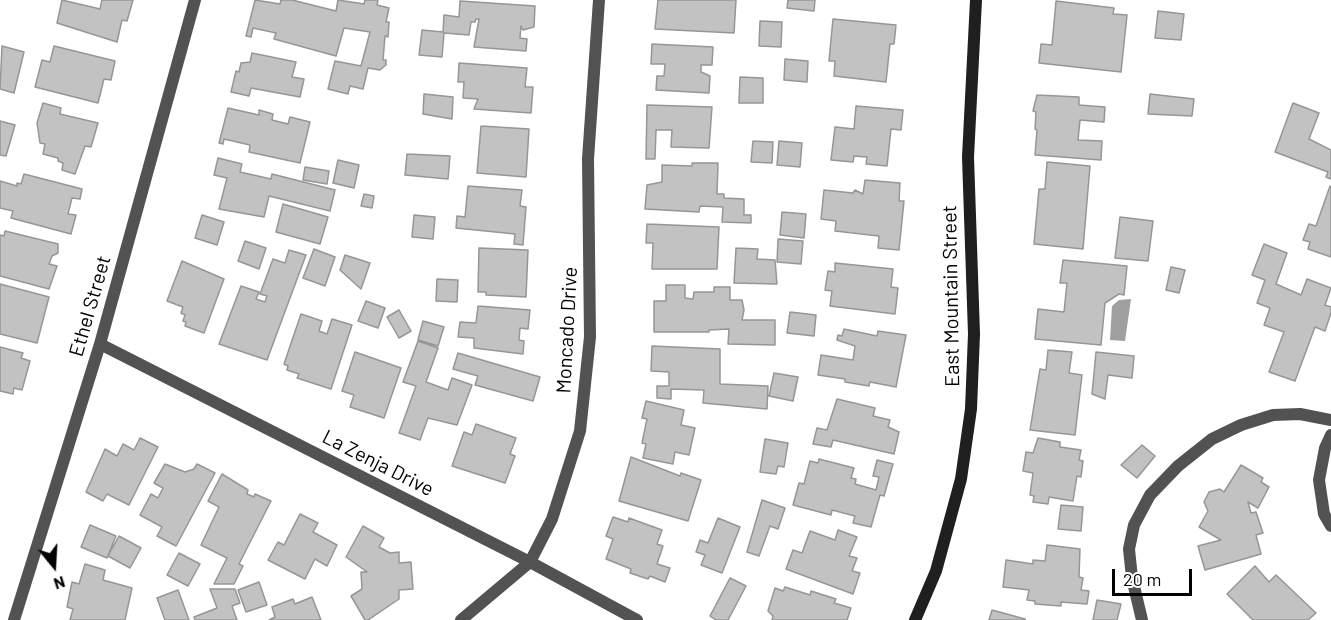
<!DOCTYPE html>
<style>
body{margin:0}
#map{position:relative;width:1331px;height:620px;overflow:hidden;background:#fff;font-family:Barlow,sans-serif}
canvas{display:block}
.north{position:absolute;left:24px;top:536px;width:60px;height:60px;-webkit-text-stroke:4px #fff;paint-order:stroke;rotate:162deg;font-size:16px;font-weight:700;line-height:24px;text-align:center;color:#000}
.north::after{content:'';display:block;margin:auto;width:21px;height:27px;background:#000;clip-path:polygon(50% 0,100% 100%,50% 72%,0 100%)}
.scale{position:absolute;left:1112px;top:569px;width:80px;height:27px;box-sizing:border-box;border:3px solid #000;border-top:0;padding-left:8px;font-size:18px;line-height:21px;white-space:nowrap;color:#000;-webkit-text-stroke:4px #fff;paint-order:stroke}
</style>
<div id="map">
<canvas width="1331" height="620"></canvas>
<div class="north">N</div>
<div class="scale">20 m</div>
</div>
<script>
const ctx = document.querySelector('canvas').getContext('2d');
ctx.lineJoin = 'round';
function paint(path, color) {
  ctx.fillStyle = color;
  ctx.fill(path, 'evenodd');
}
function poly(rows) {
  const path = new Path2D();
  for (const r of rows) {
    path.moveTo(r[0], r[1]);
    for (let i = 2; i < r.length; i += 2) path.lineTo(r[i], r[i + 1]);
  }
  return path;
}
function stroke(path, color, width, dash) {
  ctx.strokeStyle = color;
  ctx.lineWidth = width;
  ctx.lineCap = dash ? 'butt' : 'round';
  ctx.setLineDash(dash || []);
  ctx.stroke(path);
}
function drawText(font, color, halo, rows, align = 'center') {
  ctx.font = font + ' Barlow,sans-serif';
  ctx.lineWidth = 5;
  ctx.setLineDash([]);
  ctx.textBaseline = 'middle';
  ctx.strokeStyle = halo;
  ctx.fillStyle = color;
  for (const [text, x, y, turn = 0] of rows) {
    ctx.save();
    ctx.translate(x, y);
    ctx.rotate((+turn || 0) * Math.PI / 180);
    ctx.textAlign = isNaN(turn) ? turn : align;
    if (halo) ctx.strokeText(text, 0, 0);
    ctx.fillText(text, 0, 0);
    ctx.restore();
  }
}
const water = poly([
 [1131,299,1125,341,1110,340,1112,306,1119,300]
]);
const building = poly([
 [62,0,100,9,102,0,133,0,127,21,122,20,117,42,57,23,62,0],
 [255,0,280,4,281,0,292,0,336,11,338,0,364,4,365,0,378,0,377,5,389,8,386,22,389,22,388,37,385,36,383,60,386,60,386,65,380,70,368,68,363,89,350,86,348,94,328,89,335,61,361,66,370,32,344,28,336,56,274,39,276,33,253,28,251,37,246,36,255,0],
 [658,0,736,0,734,33,655,29,658,0],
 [788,0,815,0,814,11,787,8,788,0],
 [460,1,535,6,534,27,523,30,521,26,520,38,527,39,526,51,474,47,479,19,476,19,475,22,471,22,469,35,444,33,442,57,419,55,422,30,443,32,444,15,459,17,460,1],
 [1056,1,1114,8,1113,14,1127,15,1121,72,1039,63,1041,44,1052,45,1056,1],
 [1158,11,1184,14,1181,40,1155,38,1158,11],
 [833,19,896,25,894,44,890,44,886,82,834,76,835,61,829,61,833,19],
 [760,21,782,22,781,47,759,46,760,21],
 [652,44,713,47,712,65,701,65,701,72,710,76,709,93,656,90,657,76,664,76,665,64,651,64,652,44],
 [2,46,24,52,14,93,0,89,2,46],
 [54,46,115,61,111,80,104,79,98,103,35,87,42,60,50,62,54,46],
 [252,53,296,62,292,77,304,79,300,97,251,88,249,96,231,92,236,71,239,72,241,63,250,62,252,53],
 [785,59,808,61,807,82,784,80,785,59],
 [459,63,527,68,525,87,533,87,531,113,474,109,478,99,463,98,464,82,458,82,459,63],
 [740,77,763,78,763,103,739,103,740,77],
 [424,94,453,97,452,119,423,114,424,94],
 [1150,94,1194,99,1192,116,1148,114,1150,94],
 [1037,95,1079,97,1079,105,1105,107,1104,122,1080,120,1078,140,1102,141,1101,160,1035,155,1037,130,1035,129,1036,112,1033,111,1037,95],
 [43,103,61,108,60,114,98,123,91,147,85,146,75,174,62,170,63,163,58,161,58,158,43,154,45,144,40,143,37,123,43,103],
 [1293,103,1319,113,1309,139,1331,150,1331,179,1326,177,1328,172,1275,152,1293,103],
 [647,105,712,107,709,148,671,147,672,130,656,130,655,159,646,159,647,105],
 [856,106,903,110,901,130,891,129,887,166,866,164,867,157,854,156,853,162,831,160,835,127,854,129,856,106],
 [228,108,259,115,259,110,273,114,272,120,288,124,290,117,310,122,300,163,249,152,250,145,224,139,223,144,219,143,228,108],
 [0,121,15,125,6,156,0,155,0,121],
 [481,126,529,129,526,177,477,173,481,126],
 [753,141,773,142,772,163,751,162,753,141],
 [779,141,802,143,800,167,777,165,779,141],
 [407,154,450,156,448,179,405,175,407,154],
 [218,158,242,164,240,172,271,179,272,174,335,190,330,211,269,196,264,217,219,209,227,178,214,175,218,158],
 [338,160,359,165,354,188,333,183,338,160],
 [1047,162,1090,166,1083,249,1034,244,1039,189,1045,189,1047,162],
 [692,163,718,163,717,194,724,194,724,198,744,199,744,215,751,215,751,223,722,222,723,207,700,206,699,212,645,209,647,185,662,182,662,165,692,166,692,163],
 [305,167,329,171,327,184,303,180,305,167],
 [24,174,82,189,80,199,72,198,68,214,76,215,71,234,11,218,13,211,0,208,0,181,17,186,17,183,21,184,24,174],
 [865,180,900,183,899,201,904,201,899,250,878,248,879,236,835,231,836,221,821,219,824,190,853,193,855,190,863,194,865,180],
 [468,186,522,190,520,206,526,207,523,245,514,244,515,234,456,228,457,216,465,217,468,186],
 [1330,186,1331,187,1331,257,1308,249,1310,242,1303,240,1309,224,1316,226,1330,186],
 [364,194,374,196,372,208,361,206,364,194],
 [283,204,328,217,320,244,276,232,283,204],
 [782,212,806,214,804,238,780,235,782,212],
 [202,215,224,222,217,245,195,238,202,215],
 [414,215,435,217,433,239,412,237,414,215],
 [1120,217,1153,221,1148,261,1115,258,1120,217],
 [647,224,719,227,717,269,652,269,653,243,646,243,647,224],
 [5,231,58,244,58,253,52,256,49,264,57,266,49,289,0,276,0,235,4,236,5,231],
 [778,239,803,241,801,264,777,262,778,239],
 [245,241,266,248,259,269,238,261,245,241],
 [1264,244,1287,253,1276,284,1301,295,1307,279,1331,288,1325,305,1331,307,1331,313,1325,331,1315,327,1295,381,1269,372,1284,332,1264,325,1270,308,1257,303,1265,280,1252,275,1264,244],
 [479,248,528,250,526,297,486,295,486,292,478,292,479,248],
 [736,248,758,249,757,259,775,260,777,284,734,283,736,248],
 [314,249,335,257,325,286,303,278,314,249],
 [289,250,306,255,267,360,219,344,241,286,259,292,256,299,265,302,267,296,260,294,273,259,285,263,289,250],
 [345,255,370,263,361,289,340,270,345,255],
 [1063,260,1127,266,1124,295,1119,294,1105,303,1101,345,1035,339,1038,309,1064,312,1067,283,1060,283,1063,260],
 [182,261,224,279,204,333,185,326,186,322,183,321,185,315,181,313,183,307,167,301,182,261],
 [835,263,893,269,891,287,898,288,895,314,830,306,832,291,825,290,828,271,835,272,835,263],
 [1171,267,1185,270,1179,293,1166,290,1171,267],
 [437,279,458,280,457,302,436,301,437,279],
 [0,284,49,297,37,343,0,334,0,284],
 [666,285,685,285,685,298,693,299,694,292,714,292,714,287,730,287,730,300,742,300,744,310,742,320,775,320,775,345,728,344,729,329,709,330,709,332,654,332,654,301,666,301,666,285],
 [366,301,385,308,378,328,358,321,366,301],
 [478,306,530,310,528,329,520,328,519,340,524,341,523,354,474,348,474,338,458,337,460,322,476,323,478,306],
 [399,310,411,331,399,338,387,317,399,310],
 [790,312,816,315,814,336,787,333,790,312],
 [301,314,322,321,319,331,327,334,332,319,352,325,331,389,297,378,299,374,287,370,288,366,284,364,301,314],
 [423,321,444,327,438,346,418,340,423,321],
 [844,329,877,336,878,331,906,335,896,387,870,382,869,386,845,382,845,379,818,375,821,355,853,360,855,346,837,340,838,335,842,336,844,329],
 [418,341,438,348,426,382,448,390,452,378,472,385,457,425,428,418,420,440,399,433,416,386,403,382,418,341],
 [652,346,720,349,720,384,768,386,767,409,703,403,704,390,671,389,671,399,657,398,657,386,669,386,669,372,651,371,652,346],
 [0,347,23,353,21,358,30,361,22,390,14,388,13,394,0,391,0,347],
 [1048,350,1072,352,1069,373,1082,375,1075,435,1030,430,1040,369,1046,370,1048,350],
 [355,352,401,368,384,418,350,407,354,395,342,391,355,352],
 [1096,352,1134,356,1132,378,1108,375,1105,399,1092,394,1096,352],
 [458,353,540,377,533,401,475,385,478,376,453,369,458,353],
 [774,373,798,377,793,401,769,396,774,373],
 [837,399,875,408,873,416,890,420,888,427,899,432,894,454,833,440,831,447,813,444,817,428,827,430,837,399],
 [646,401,684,410,681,425,695,428,689,455,675,452,673,464,643,458,646,444,642,443,647,419,642,418,646,401],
 [476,424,516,438,510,454,515,456,505,483,452,466,464,432,472,435,476,424],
 [140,438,158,447,129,505,107,494,103,501,86,492,105,449,117,456,123,444,134,450,140,438],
 [1038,438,1060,442,1060,447,1081,450,1079,460,1083,461,1081,477,1077,476,1073,501,1049,497,1048,504,1033,502,1034,496,1030,495,1033,473,1023,471,1026,452,1033,453,1038,438],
 [765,439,788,443,784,467,778,466,776,474,760,472,765,439],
 [1142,445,1155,456,1137,478,1121,465,1142,445],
 [631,457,680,476,681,473,701,480,688,521,619,501,631,457],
 [819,459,854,468,851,478,856,479,855,484,876,490,879,477,873,476,877,460,893,464,884,496,880,495,871,527,853,523,855,516,832,510,831,515,793,505,799,483,804,484,810,461,818,463,819,459],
 [165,464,185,472,194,469,197,464,215,473,176,546,157,536,162,527,140,515,151,494,158,498,163,488,154,483,165,464],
 [1241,465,1263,478,1261,482,1269,487,1258,508,1248,502,1251,513,1256,512,1263,533,1256,535,1261,554,1205,570,1198,546,1221,540,1199,527,1208,511,1204,502,1209,492,1220,489,1224,492,1241,465],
 [222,474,248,490,247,494,254,497,255,494,271,501,239,564,243,566,234,584,214,584,227,558,201,545,219,507,208,501,222,474],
 [762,500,785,508,778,529,770,526,759,556,747,552,762,500],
 [1061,505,1083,507,1081,531,1058,529,1061,505],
 [300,514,318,523,313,532,337,545,327,566,315,559,305,579,268,560,278,542,284,545,300,514],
 [613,517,628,522,629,518,662,530,657,544,663,546,657,564,670,568,665,582,650,576,648,579,630,573,631,569,606,559,613,539,606,536,613,517],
 [718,518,740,527,722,573,701,565,705,555,696,552,700,540,708,543,718,518],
 [90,525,116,536,107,558,81,547,90,525],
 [363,526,384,538,379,547,390,553,399,552,399,563,411,562,413,589,399,590,399,599,368,620,365,620,351,596,362,589,361,572,367,572,346,557,363,526],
 [838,530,857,537,849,556,857,558,852,571,860,573,853,594,786,569,793,550,802,553,810,531,835,540,838,530],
 [119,536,141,548,130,568,108,556,119,536],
 [1047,545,1080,549,1079,577,1083,578,1081,590,1089,591,1087,604,1061,602,1061,606,1035,604,1035,601,1027,600,1029,590,1003,587,1006,560,1033,564,1033,560,1045,561,1047,545],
 [179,553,200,564,188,586,167,575,179,553],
 [85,564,105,570,103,580,132,588,125,620,70,620,73,609,67,607,72,582,79,584,85,564],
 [1255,566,1269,582,1276,575,1316,613,1308,620,1253,620,1227,594,1255,566],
 [730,578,746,586,728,620,716,620,710,616,730,578],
 [259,582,267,605,246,612,238,590,259,582],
 [785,587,810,595,811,591,836,599,834,603,851,608,847,620,772,620,773,616,768,611,775,588,783,591,785,587],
 [210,589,235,589,240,603,232,606,237,620,195,620,194,617,217,608,210,589],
 [178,590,189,620,165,620,157,598,178,590],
 [312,597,321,620,269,620,275,617,272,607,293,599,295,604,312,597],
 [1097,600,1121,604,1117,620,1093,620,1097,600],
 [992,610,1025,619,1025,620,989,620,992,610]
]);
const street = poly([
 [100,344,530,562,637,620],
 [1331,435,1325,448,1319,480,1324,514,1331,526],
 [14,620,100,344,195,0],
 [461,620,530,562,552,519,580,431,590,337,588,159,599,0],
 [1142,620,1132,578,1129,549,1134,525,1150,495,1178,466,1212,439,1241,425,1273,415,1300,414,1331,420]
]);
const secondary = poly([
 [915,620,936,571,961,479,971,409,974,334,968,157,976,0]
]);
const streetNames = [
 ["East Mountain Street",951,296,-91],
 ["Ethel Street",90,306,-74],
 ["Moncado Drive",567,330,-87],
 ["La Zenja Drive",378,463,27]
];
paint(water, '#a0a0a0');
paint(building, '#c2c2c2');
stroke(building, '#969696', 1.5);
stroke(street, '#525252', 12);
stroke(secondary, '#1f1f1f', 12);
drawText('20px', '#000', '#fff', streetNames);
</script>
